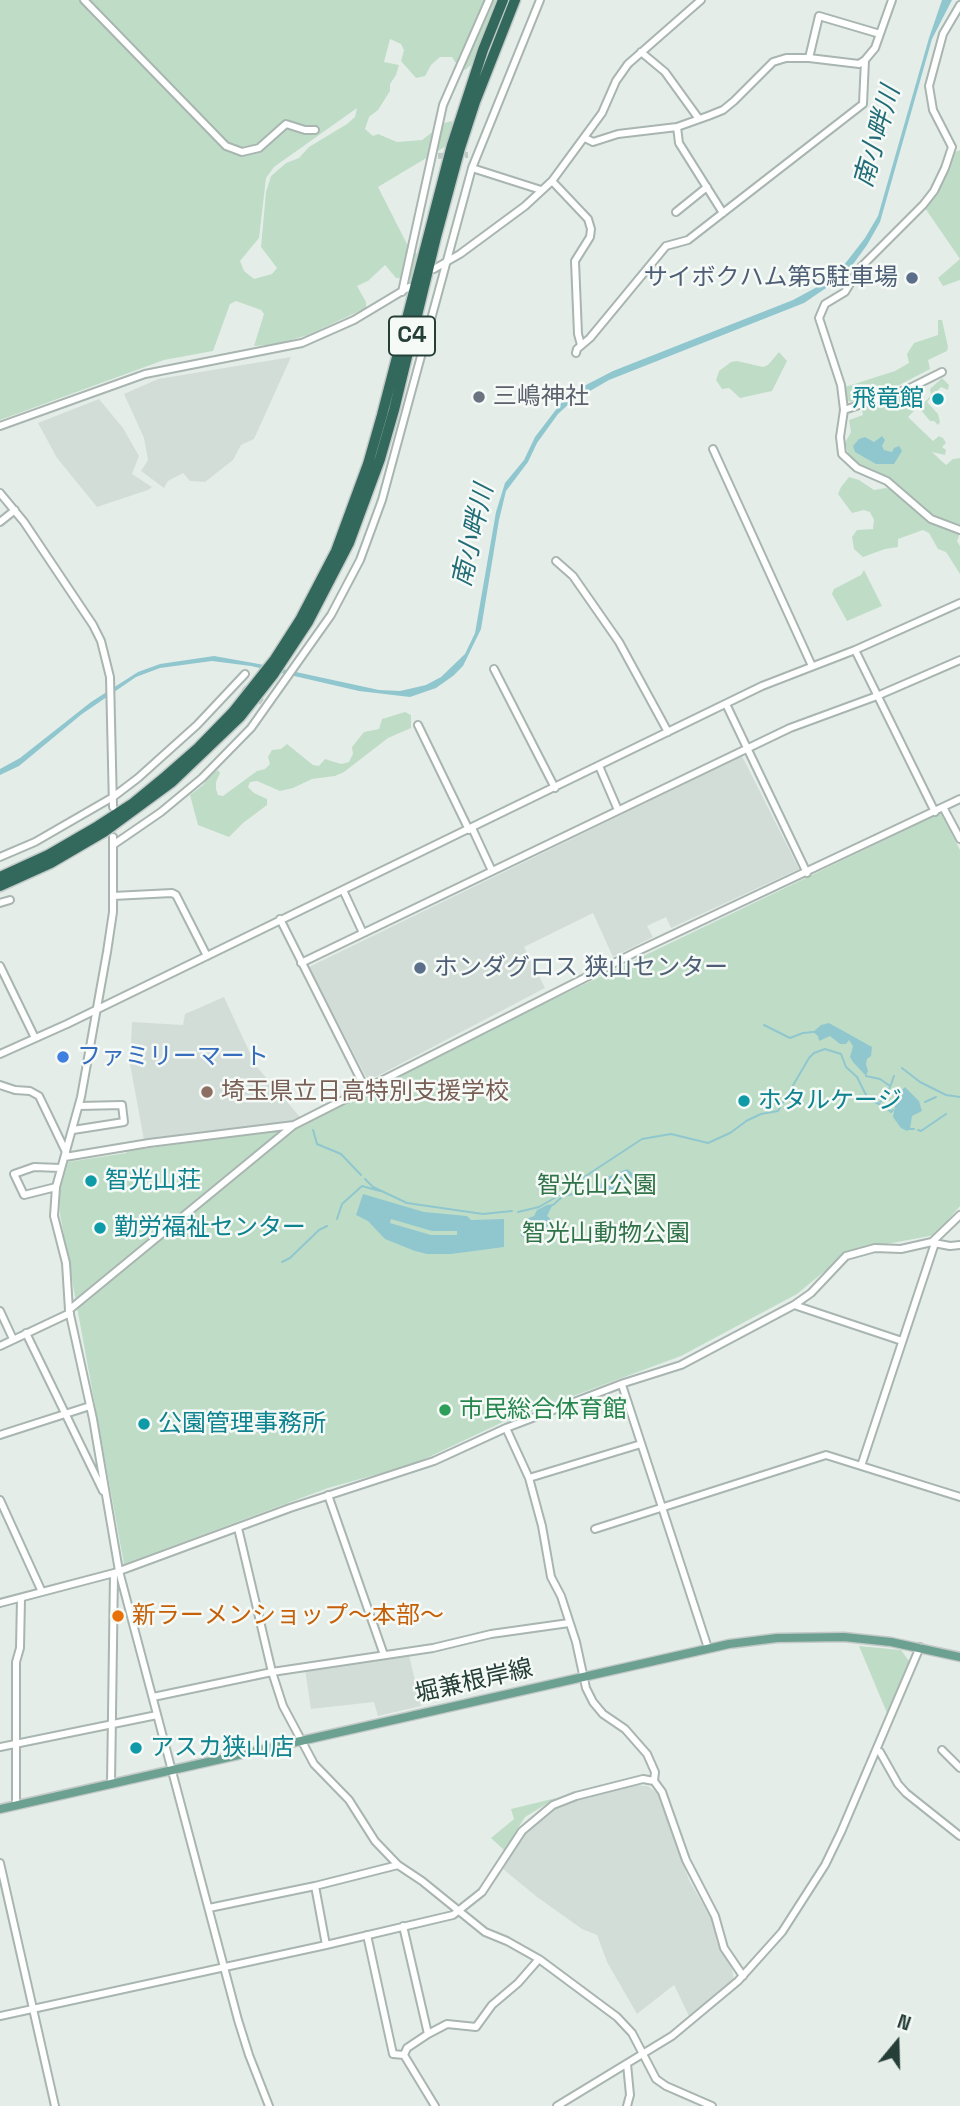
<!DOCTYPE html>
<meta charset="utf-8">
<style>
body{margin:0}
#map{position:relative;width:960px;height:2106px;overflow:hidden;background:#e5ede9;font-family:"Space Grotesk",sans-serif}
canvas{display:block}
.north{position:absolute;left:862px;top:2008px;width:70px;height:70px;-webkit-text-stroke:5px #f5faf7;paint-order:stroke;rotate:19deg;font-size:19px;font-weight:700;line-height:28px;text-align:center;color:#253e37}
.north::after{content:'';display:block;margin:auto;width:24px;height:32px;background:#253e37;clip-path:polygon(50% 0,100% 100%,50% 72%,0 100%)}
</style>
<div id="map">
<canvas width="960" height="2106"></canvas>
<div class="north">N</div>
</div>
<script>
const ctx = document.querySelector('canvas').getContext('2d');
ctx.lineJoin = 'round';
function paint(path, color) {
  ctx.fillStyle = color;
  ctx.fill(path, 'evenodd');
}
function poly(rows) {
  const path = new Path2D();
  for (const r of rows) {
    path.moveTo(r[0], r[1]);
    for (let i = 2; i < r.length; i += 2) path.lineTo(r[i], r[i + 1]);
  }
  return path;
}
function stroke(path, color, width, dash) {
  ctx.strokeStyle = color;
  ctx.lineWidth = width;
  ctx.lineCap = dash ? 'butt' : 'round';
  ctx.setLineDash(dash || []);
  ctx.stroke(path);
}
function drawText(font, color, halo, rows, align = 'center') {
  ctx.font = font + ' "Space Grotesk","Noto Sans JP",sans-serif';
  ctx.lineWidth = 5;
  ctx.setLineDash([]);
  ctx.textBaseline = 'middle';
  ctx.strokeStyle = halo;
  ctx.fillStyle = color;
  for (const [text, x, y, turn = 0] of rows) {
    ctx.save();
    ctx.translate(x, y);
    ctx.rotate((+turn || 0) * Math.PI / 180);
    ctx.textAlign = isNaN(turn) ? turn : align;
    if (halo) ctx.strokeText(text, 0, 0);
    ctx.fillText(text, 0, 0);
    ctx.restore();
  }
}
const built = poly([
 [291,357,254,439,241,445,233,460,205,482,190,481,183,473,168,481,164,488,141,471,148,460,144,438,124,394,158,379],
 [99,399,123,428,139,456,132,474,152,487,148,490,97,507,57,458,38,423],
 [742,756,799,869,671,928,666,917,647,926,653,937,613,957,593,913,524,947,545,988,368,1081,309,967],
 [224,997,256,1066,300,1117,283,1124,144,1140,130,1064,132,1022,183,1025,185,1014],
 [409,1655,421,1706,378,1716,374,1702,311,1709,305,1669],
 [634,1785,648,1786,657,1793,689,1880,713,1922,717,1943,732,1968,734,1981,689,2016,674,1985,637,2014,607,1962,597,1935,582,1929,537,1897,503,1869,525,1832,545,1813,564,1802]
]);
const green = poly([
 [0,0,498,0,471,65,465,70,455,62,452,57,440,57,431,65,425,76,416,78,401,61,404,50,401,44,390,39,384,62,399,65,396,75,390,84,390,91,378,110,369,117,365,129,373,136,378,134,397,142,422,140,444,123,452,121,452,130,448,145,378,187,408,246,417,254,411,279,396,278,385,265,368,281,357,286,366,302,366,308,308,335,277,344,254,346,264,314,261,310,236,301,230,304,213,351,164,360,0,420],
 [357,108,355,117,347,124,309,147,299,158,286,163,271,176,266,192,261,247,277,268,272,274,254,279,244,271,240,261,259,238,266,178,274,167],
 [960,150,960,280,943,286,938,278,960,259,925,208,945,177,955,152],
 [938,320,942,320,948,347,947,351,928,360,930,369,888,391,850,402,845,399,845,387,895,371,909,363,907,354,914,343,938,335],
 [779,352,787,361,772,391,740,398,729,388,722,389,716,380,719,371,731,362,737,361,763,367,768,365],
 [942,378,949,385,948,390,941,387,927,402,938,414,940,422,938,425,934,421,930,421,920,409,916,409,908,417,933,441,939,436,943,438,946,443,942,447,946,450,945,455,932,452,946,465,953,459,960,458,960,527,930,513,888,478,859,465,850,459,845,443,851,432,849,420,863,415,861,406,903,394,915,408,927,400,931,395,930,389],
 [849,477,859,480,874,490,886,488,894,490,921,516,960,533,957,541,960,546,960,574,946,552,938,549,929,533,923,530,898,539,898,547,885,549,863,557,854,549,852,537,857,530,873,529,874,520,870,512,864,510,852,513,838,494,841,487],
 [864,570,882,606,847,621,832,594,834,589,861,575],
 [405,712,411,715,411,728,388,738,344,772,335,776,312,779,293,788,280,791,257,781,250,782,248,787,254,793,267,799,267,805,243,823,229,837,198,825,190,795,203,785,212,773,218,770,220,773,216,782,216,789,218,795,223,796,257,771,265,769,270,764,268,757,272,750,281,749,287,744,313,765,319,766,325,759,341,764,349,762,353,754,352,747,364,732,379,729,382,719],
 [941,813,960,850,960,1206,935,1235,849,1251,797,1294,681,1356,503,1422,414,1464,328,1488,124,1564,60,1214,59,1194,68,1162,126,1153,127,1151,279,1131],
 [859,1646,901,1650,909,1661,887,1713],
 [556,1798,525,1817,504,1850,491,1838,514,1819,511,1809]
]);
const water = poly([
 [942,0,952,0,932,39,880,222,867,245,851,267,829,286,804,303,609,380,571,402,558,414,537,443,528,462,506,491,499,520,481,629,463,666,453,676,436,688,410,697,359,691,251,666,212,661,160,668,136,677,82,714,19,766,0,775,0,769,20,758,91,702,138,672,160,664,214,656,259,664,379,690,400,691,426,685,441,677,465,654,475,633,496,512,505,483,524,460,535,437,561,403,582,387,613,371,793,300,817,287,844,265,865,238,878,216,929,38],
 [882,436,885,440,882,446,884,450,892,452,894,448,899,446,902,451,894,464,876,464,855,452,853,446,859,439,865,437,874,442],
 [829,1023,872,1047,871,1056,867,1059,866,1064,868,1071,866,1076,853,1062,850,1057,853,1046,849,1040,846,1044,840,1044,830,1036,819,1041,818,1036,813,1032,821,1025],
 [905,1087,919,1101,922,1111,912,1116,910,1129,907,1131,901,1128,893,1117,897,1095],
 [627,1169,634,1174,635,1179,623,1184,621,1181,616,1185,617,1189,609,1193,598,1190,603,1179],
 [363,1194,424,1212,467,1216,471,1220,504,1219,504,1247,451,1254,427,1254,415,1251,385,1239,368,1221,356,1215],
 [391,1219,432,1231,457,1231,457,1235,431,1235,390,1223],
 [553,1204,547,1216,553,1221,551,1226,537,1228,534,1239,530,1240,521,1236,520,1232,526,1219,534,1216,537,1210,547,1205]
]);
const stream = poly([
 [764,1025,790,1038,803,1033,813,1032],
 [902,1068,920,1082,946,1095,960,1097],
 [866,1076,880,1079,890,1086],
 [880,1102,887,1095,894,1076],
 [925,1102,936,1097],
 [884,1106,891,1112,893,1110],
 [746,1121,761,1114,778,1111,809,1058,814,1053,825,1049,841,1054,846,1067,857,1077,868,1099,881,1105],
 [910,1129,914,1129],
 [313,1130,317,1144,341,1154,361,1175],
 [918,1130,921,1131,946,1114],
 [365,1179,373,1187,407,1203,483,1214,512,1211],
 [575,1183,642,1139,671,1134,708,1143,730,1133,745,1122],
 [553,1205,563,1196,594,1190],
 [518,1212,539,1207,570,1189,574,1184],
 [337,1219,342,1204,362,1186,380,1191],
 [282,1262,290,1258,319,1230,327,1226]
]);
const minorTunnel = poly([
 [438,156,468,155],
 [243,688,262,702]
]);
const minor = poly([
 [84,0,226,146,242,152,259,148,286,124,305,130,315,130],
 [960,5,943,34,929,86,933,110,952,147,945,168,934,191,923,205,859,269,845,292,825,304,819,318,841,385,844,410,840,437,842,454,857,468,887,481,931,519,960,530],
 [641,52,665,72,699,119],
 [809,58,819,16,880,34],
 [677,127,679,143,723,213],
 [585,138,593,142,618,134,677,127,708,116,723,110,734,101,773,62,786,58,809,58,859,64,865,60,875,48,892,0],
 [472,168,541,190],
 [552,181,588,219,591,229,590,237,575,261,578,334,581,345],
 [676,212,707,187],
 [434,269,460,254,525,206,552,181,602,113,616,81,628,64,701,0],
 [402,292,443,105,489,0],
 [576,353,577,349,590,338,666,246,688,240,863,104,865,60],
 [844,410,908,389,942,372],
 [0,426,145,374,302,343,354,320,409,287],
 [713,449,812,666],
 [0,493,24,522,93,625,101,641,110,677,113,807],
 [0,522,15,510],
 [556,561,573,576,619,642,668,732],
 [855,650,935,812],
 [494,669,555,788],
 [726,704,807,873],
 [418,725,469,830],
 [599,766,618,810],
 [943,807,960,839],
 [472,828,492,871],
 [113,837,113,912,107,952,81,1097,56,1187,54,1216,66,1263,69,1310,93,1419,119,1571,238,2020,249,2055,269,2106],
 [113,845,161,812,202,778,251,728,331,615,360,560,382,500,472,168,540,0],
 [0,857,35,842,113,797,138,778,197,725,245,674],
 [343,890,363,933],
 [113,896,172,893,176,895,207,956],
 [0,903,10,900],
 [280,919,365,1088],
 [301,963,790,728,877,696,960,660],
 [0,966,35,1038],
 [0,1054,67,1024,762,686,855,650,960,603],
 [0,1085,15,1090,30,1091,39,1096,66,1152],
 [73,1130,124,1122,122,1105,79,1106],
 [65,1157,149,1143,294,1125,638,951,960,799],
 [56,1187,24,1195,14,1174,34,1167,61,1168],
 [934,1243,950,1246,960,1245],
 [794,1305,902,1341],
 [69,1310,294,1125],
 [0,1311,13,1339],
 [26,1333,103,1491],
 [0,1346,70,1313],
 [622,1385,708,1648],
 [506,1428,529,1478,542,1526,551,1577,561,1596,576,1642,586,1688,593,1702,603,1714,625,1729,647,1754,655,1772,654,1781,662,1792,686,1860,715,1916,724,1948,743,1976],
 [0,1435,90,1406],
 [861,1466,935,1243],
 [529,1478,641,1444],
 [328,1495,384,1655],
 [0,1500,42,1592],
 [238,1528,272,1672,283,1706,314,1764,349,1800,375,1841,398,1865,422,1881,485,1932,507,1941,539,1959,617,2017,632,2033,656,2079,666,2086,712,2106],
 [595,1529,826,1455,960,1497],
 [0,1603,114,1573,290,1508,434,1461,506,1428,624,1383,681,1365,794,1305,811,1293,846,1256,875,1248,901,1249,932,1242,960,1215],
 [153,1697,272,1672,433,1648,491,1634,569,1623],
 [0,1747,157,1715],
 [876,1750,880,1752,898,1784,906,1793,960,1836],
 [942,1750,960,1768],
 [111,1784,114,1573],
 [16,1805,16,1662,20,1648,21,1598],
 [0,1863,55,2106],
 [209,1908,315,1886],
 [403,1926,428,2034,407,2048,404,2055,435,2106],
 [367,1935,393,2054,404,2055],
 [326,1945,315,1886,398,1865],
 [0,2016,326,1945,453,1915,482,1892,522,1831,553,1805,576,1796,643,1779,654,1781],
 [428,2034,447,2024,476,2027,492,2005,518,1983,539,1959],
 [627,2064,630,2095,627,2106],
 [557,2106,672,2036,738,1981,782,1932,825,1865,841,1832,920,1647]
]);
const major = poly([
 [0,1809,729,1644,777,1638,844,1637,891,1642,960,1657]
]);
const highway = poly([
 [0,877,48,855,98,826,132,804,166,776,198,748,233,712,275,659,300,620,336,551,368,464,382,415,452,145,483,50,503,0],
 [0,886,51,863,104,832,172,782,240,717,273,675,308,622,349,543,380,459,394,410,436,237,460,148,475,102,515,0]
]);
const markers = [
 [912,278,7,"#5c6f8a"],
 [479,397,7,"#6b7280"],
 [938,399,7,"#0f9aa8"],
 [420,968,7,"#5c6f8a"],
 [63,1057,7,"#3f7fe0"],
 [207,1092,7,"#8d6e63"],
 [744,1101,7,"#0f9aa8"],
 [91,1181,7,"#0f9aa8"],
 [100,1228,7,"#0f9aa8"],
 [445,1410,7,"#2e9e5b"],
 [144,1424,7,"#0f9aa8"],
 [118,1616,7,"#e8710a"],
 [136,1748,7,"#0f9aa8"]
];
const shields = [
 [412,336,46]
];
const shieldNames = [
 ["C4",412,336]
];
const serviceNames = [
 ["サイボクハム第5駐車場",898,278],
 ["ホンダグロス 狭山センター",434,968,"left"]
];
const worshipNames = [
 ["三嶋神社",493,397]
];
const cultureNames = [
 ["飛竜館",924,399,"right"],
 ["ホタルケージ",758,1101],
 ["智光山荘",105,1181],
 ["勤労福祉センター",114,1228],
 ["公園管理事務所",158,1424],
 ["アスカ狭山店",150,1748]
];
const shopNames = [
 ["ファミリーマート",77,1057]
];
const educationNames = [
 ["埼玉県立日高特別支援学校",221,1092]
];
const parkNames = [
 ["智光山公園",597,1186],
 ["智光山動物公園",606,1234]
];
const leisureNames = [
 ["市民総合体育館",459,1410]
];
const foodNames = [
 ["新ラーメンショップ～本部～",132,1616]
];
const streetNames = [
 ["堀兼根岸線",474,1682,-13]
];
const waterNames = [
 ["南小畔川",878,137,-74],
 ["南小畔川",474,536,-77]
];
paint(built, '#d3ddd8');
paint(green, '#bfddc6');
paint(water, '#90c7cf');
stroke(stream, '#90c7cf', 2);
stroke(minorTunnel, '#bfcac5', 6, [6, 3]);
stroke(minor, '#a8b5b0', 10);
stroke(major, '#c2c9c7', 11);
stroke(highway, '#c2c9c7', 13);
stroke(minor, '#fff', 6);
stroke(major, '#6ca091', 8);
stroke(highway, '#32695c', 10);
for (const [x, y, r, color] of markers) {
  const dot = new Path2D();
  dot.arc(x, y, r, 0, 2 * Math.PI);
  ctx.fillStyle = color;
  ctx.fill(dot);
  stroke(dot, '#f5faf7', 2.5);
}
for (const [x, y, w] of shields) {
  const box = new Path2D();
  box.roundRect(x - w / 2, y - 19.5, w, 39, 5);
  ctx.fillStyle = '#f5faf7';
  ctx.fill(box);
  stroke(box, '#253e37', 2);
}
drawText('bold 23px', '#253e37', null, shieldNames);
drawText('24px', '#4e5e75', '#f5faf7', serviceNames, 'right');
drawText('24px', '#5b616d', '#f5faf7', worshipNames, 'left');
drawText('24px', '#0d838f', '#f5faf7', cultureNames, 'left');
drawText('24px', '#366cbe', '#f5faf7', shopNames, 'left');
drawText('24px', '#785e54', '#f5faf7', educationNames, 'left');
drawText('24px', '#317348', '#f5faf7', parkNames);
drawText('24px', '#27864d', '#f5faf7', leisureNames, 'left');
drawText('24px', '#c56008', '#f5faf7', foodNames, 'left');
drawText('24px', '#253e37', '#f5faf7', streetNames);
drawText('italic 26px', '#226c77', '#f5faf7', waterNames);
</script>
